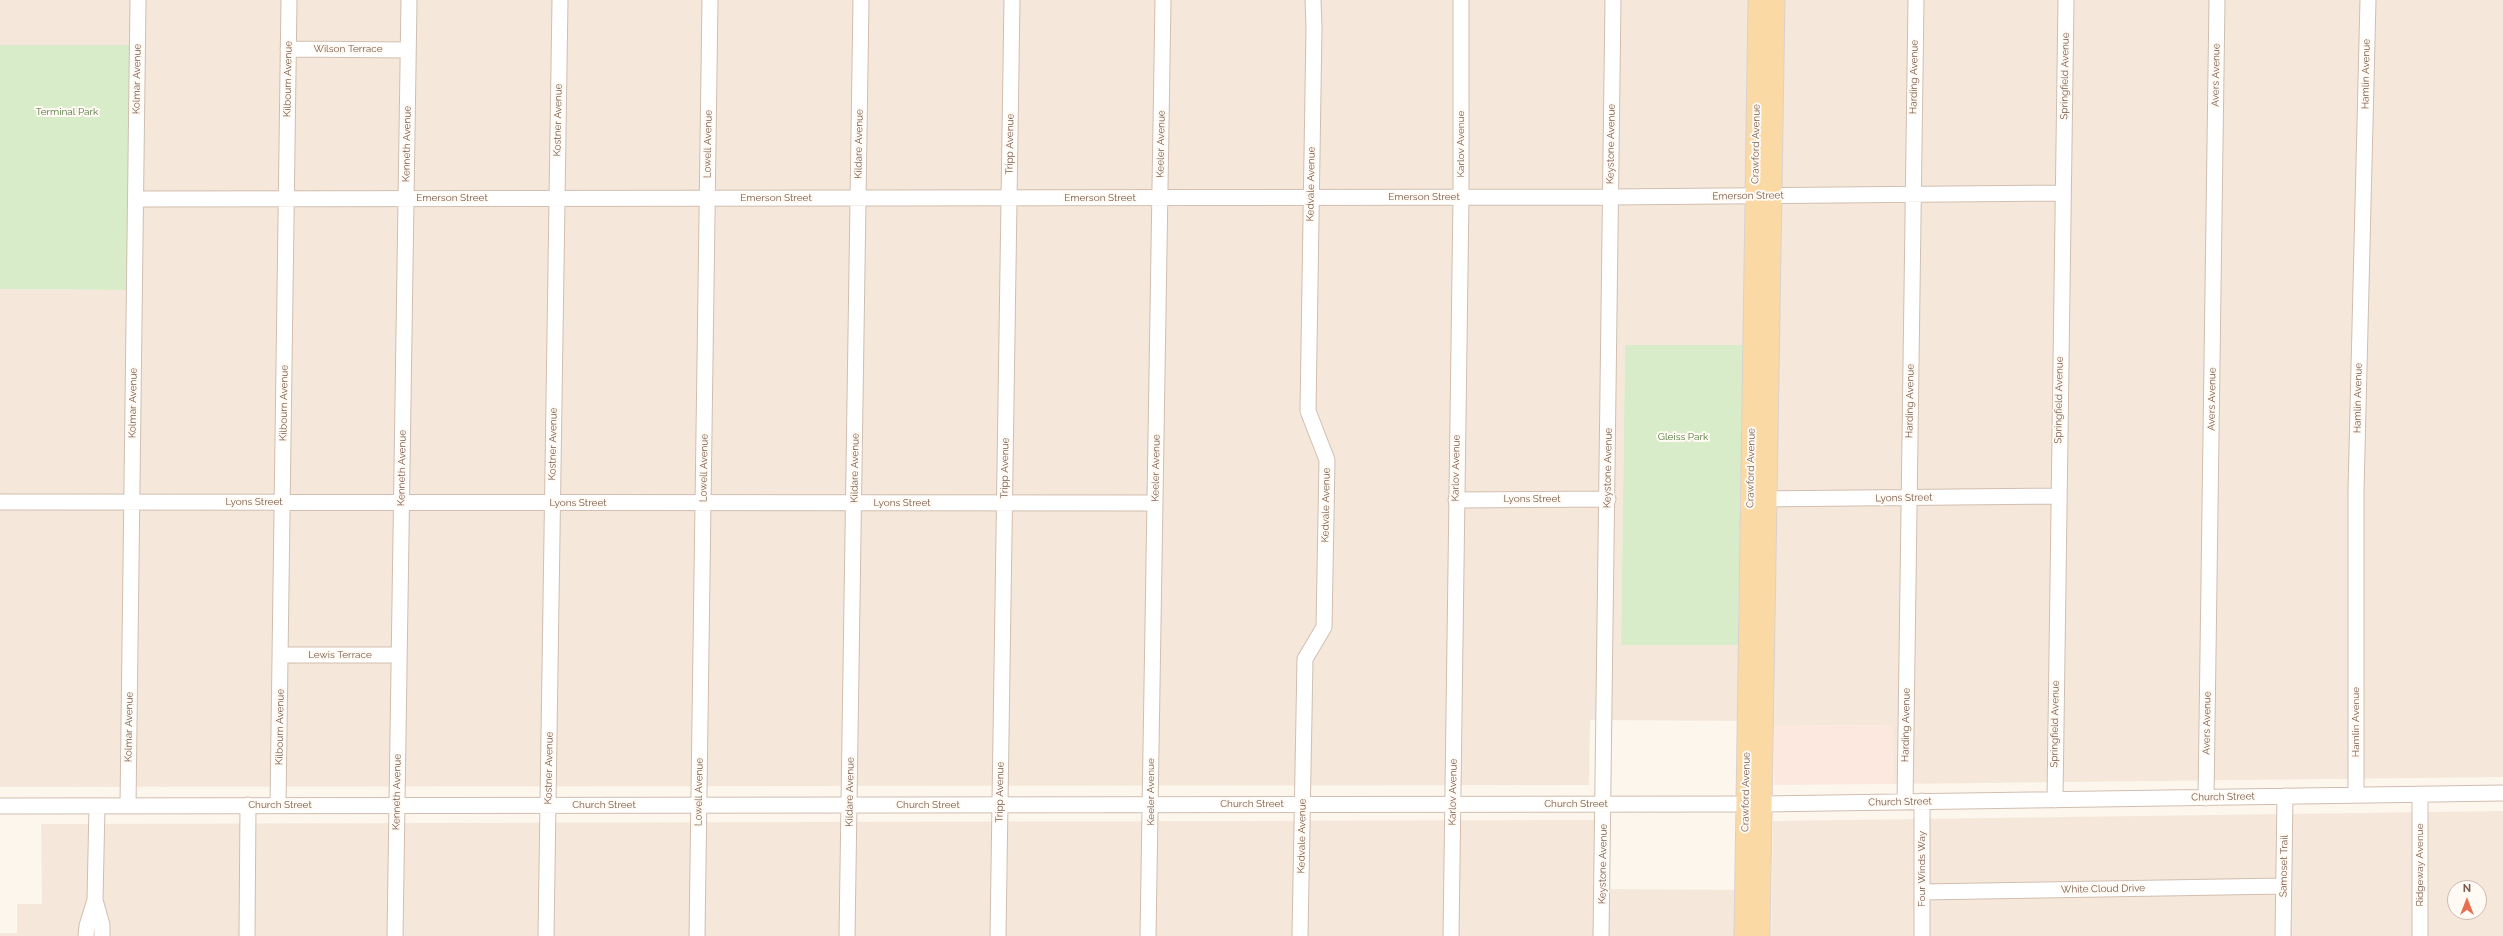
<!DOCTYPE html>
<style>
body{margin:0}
#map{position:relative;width:2503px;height:936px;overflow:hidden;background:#fdf6ec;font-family:Raleway,sans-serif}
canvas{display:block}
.north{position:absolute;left:2447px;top:880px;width:40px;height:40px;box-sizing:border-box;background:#fffaf3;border:1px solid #cabbb1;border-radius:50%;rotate:0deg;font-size:11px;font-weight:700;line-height:16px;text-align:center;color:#7a5c4d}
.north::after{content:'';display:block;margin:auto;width:14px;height:18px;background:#e76f51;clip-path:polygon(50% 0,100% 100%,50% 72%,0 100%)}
</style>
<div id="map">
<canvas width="2503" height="936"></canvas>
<div class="north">N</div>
</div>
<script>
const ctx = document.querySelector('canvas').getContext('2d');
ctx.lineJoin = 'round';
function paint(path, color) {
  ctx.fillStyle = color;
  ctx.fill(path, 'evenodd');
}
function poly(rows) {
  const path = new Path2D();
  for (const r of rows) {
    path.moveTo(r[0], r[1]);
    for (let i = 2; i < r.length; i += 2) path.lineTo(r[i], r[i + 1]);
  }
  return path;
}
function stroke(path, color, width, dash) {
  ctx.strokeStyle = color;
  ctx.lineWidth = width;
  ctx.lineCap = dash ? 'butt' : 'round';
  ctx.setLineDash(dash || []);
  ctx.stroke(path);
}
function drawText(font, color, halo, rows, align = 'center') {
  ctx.font = font + ' Raleway,sans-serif';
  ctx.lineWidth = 4;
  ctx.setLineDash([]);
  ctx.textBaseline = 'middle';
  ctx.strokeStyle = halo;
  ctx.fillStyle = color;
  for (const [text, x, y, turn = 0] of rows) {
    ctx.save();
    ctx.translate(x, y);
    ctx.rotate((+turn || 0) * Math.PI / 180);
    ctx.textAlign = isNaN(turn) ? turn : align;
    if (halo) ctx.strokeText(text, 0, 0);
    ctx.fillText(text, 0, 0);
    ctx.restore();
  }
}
const residential = poly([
 [0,0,1750,0,1743,345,1625,345,1621,644,1738,645,1738,721,1590,720,1589,785,0,787,0,289,131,290,135,45,0,45],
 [1784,0,2503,0,2503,777,1893,784,1892,725,1774,726],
 [2503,811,2503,936,1771,936,1773,821],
 [2455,888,2479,888,2479,912,2455,912],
 [1598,820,1599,889,1753,890,1752,936,0,936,0,933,17,933,17,904,42,904,41,824]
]);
const commercial = poly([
 [1892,725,1893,784,1774,785,1774,726]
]);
const green = poly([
 [0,45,135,45,131,290,0,289],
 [1625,345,1743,345,1738,645,1621,645]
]);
const minor = poly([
 [288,49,408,50],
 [136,199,1611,197,2063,193],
 [1756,499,2057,496],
 [1456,500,1608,499],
 [0,502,1155,503],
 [281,655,399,655],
 [2356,795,2356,491,2368,0],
 [2206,798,2217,0],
 [2055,800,2066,0],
 [1905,802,1916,0],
 [278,805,289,0],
 [0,806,1762,804,2503,793],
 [128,806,138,0],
 [1922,892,2283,886],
 [95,900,102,925,102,936],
 [86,936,87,926,95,900,97,806],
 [247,936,248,805],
 [395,936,409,0],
 [546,936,560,0],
 [697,936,710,0],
 [847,936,861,0],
 [998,936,1012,0],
 [1148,936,1163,0],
 [1300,936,1305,659,1324,627,1327,460,1308,411,1314,27,1313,0],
 [1451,936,1461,197,1461,0],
 [1601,936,1613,0],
 [1922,936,1922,801],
 [2283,936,2285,796],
 [2420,936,2420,795]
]);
const major = poly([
 [1744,936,1758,0],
 [1760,936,1775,0]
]);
const streetNames = [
 ["Wilson Terrace",348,49],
 ["Hamlin Avenue",2366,74,-89],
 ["Avers Avenue",2216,75,-89],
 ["Springfield Avenue",2065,76,-89],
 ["Harding Avenue",1914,77,-89],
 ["Kolmar Avenue",137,79,-89],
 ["Kilbourn Avenue",288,79,-89],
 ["Kostner Avenue",558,120,-89],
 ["Kenneth Avenue",407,144,-89],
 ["Lowell Avenue",708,144,-89],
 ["Kildare Avenue",859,144,-89],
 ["Tripp Avenue",1010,144,-89],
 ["Keeler Avenue",1161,144,-89],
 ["Karlov Avenue",1461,144,-90],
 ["Keystone Avenue",1611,144,-89],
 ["Crawford Avenue",1756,144,-89],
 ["Kedvale Avenue",1311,184,-89],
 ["Emerson Street",1748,196,-1],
 ["Emerson Street",1424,197],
 ["Emerson Street",452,198],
 ["Emerson Street",776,198],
 ["Emerson Street",1100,198],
 ["Hamlin Avenue",2358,398,-89],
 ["Avers Avenue",2212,399,-89],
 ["Springfield Avenue",2059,400,-89],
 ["Harding Avenue",1910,401,-89],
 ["Kolmar Avenue",133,403,-89],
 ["Kilbourn Avenue",284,403,-89],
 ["Kostner Avenue",553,444,-89],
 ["Kenneth Avenue",402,468,-89],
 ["Lowell Avenue",704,468,-89],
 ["Kildare Avenue",855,468,-89],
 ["Tripp Avenue",1005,468,-89],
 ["Keeler Avenue",1156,468,-89],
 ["Karlov Avenue",1456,468,-89],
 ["Keystone Avenue",1608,468,-89],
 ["Crawford Avenue",1751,468,-89],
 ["Lyons Street",1904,498,-1],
 ["Lyons Street",1532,499],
 ["Lyons Street",254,502],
 ["Lyons Street",578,503],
 ["Lyons Street",902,503],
 ["Kedvale Avenue",1326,505,-89],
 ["Lewis Terrace",340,655],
 ["Hamlin Avenue",2356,722,-90],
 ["Avers Avenue",2207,723,-89],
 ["Springfield Avenue",2055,724,-89],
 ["Harding Avenue",1906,725,-89],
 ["Kolmar Avenue",129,727,-89],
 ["Kilbourn Avenue",280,727,-89],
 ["Kostner Avenue",549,768,-89],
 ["Kenneth Avenue",397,792,-89],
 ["Lowell Avenue",699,792,-89],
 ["Kildare Avenue",850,792,-89],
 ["Tripp Avenue",1000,792,-89],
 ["Keeler Avenue",1151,792,-90],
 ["Karlov Avenue",1453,792,-89],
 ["Crawford Avenue",1746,792,-89],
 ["Church Street",2223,797,-1],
 ["Church Street",1900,802,-1],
 ["Church Street",1252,804],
 ["Church Street",1576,804],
 ["Church Street",280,805],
 ["Church Street",604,805],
 ["Church Street",928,805],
 ["Kedvale Avenue",1302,836,-89],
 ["Keystone Avenue",1603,864,-89],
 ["Ridgeway Avenue",2420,865,-90],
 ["Samoset Trail",2284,866,-89],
 ["Four Winds Way",1922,869,-90],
 ["White Cloud Drive",2103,889,-1]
];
const parkNames = [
 ["Terminal Park",67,112],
 ["Gleiss Park",1683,437]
];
paint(residential, '#f5e8da');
paint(commercial, '#fde8e0');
paint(green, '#d8ecc9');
stroke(minor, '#d1beb0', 17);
stroke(major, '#dad1cd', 21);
stroke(minor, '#fff', 15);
stroke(major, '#fbd9a5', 19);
drawText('10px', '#7a5c4d', '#fffaf3', streetNames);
drawText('10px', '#537a41', '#fffaf3', parkNames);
</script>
